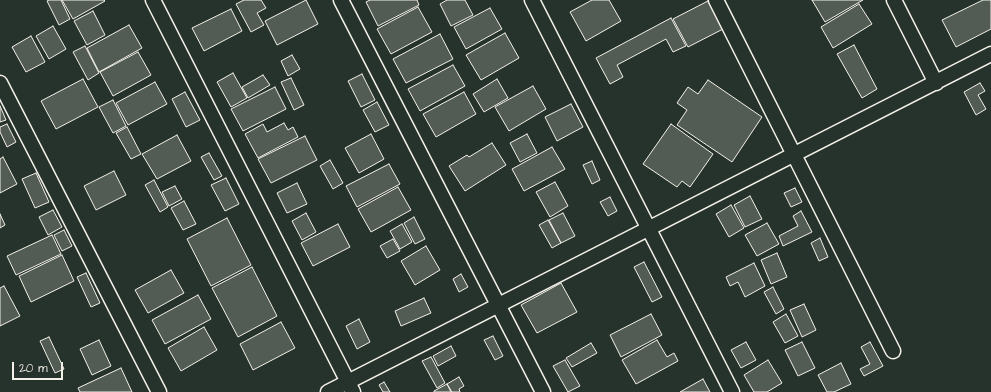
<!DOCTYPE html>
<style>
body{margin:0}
#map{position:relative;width:991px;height:392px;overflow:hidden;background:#26332d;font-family:"Architects Daughter",sans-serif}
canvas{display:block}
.scale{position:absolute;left:12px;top:362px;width:51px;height:18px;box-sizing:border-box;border:2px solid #f4f1e8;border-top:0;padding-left:5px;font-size:12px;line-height:14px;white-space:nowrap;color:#f4f1e8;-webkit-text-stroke:3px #26332d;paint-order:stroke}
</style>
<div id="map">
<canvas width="991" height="392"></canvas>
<div class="scale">20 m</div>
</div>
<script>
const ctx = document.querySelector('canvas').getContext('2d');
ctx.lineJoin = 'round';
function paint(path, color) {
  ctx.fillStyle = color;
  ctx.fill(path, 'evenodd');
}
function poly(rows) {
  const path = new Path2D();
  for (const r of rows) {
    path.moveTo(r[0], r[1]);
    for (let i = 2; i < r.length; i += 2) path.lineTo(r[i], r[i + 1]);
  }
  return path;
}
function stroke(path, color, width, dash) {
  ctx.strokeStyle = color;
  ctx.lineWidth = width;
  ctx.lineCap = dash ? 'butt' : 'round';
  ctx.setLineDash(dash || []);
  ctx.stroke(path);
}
const building = poly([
 [49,0,61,0,70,19,59,25,47,1,49,0],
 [62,0,104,0,105,1,73,19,62,0],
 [244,0,261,0,266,8,257,13,264,25,251,32,236,4,244,0],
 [306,0,318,24,277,45,265,21,306,0],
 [370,0,417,0,419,5,378,26,366,2,370,0],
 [447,0,465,0,473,15,451,26,440,4,447,0],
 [592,0,609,0,621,21,586,41,570,12,592,0],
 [812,0,863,0,825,22,812,0],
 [983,0,991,0,991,29,956,47,942,20,983,0],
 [708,1,723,29,688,47,673,19,708,1],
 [859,4,872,24,833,48,821,27,859,4],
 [418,7,432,32,391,54,377,29,418,7],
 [490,8,502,29,466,49,454,27,490,8],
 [231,9,242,31,204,51,192,28,231,9],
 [93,11,105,35,87,45,74,21,93,11],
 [671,18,686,46,673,52,666,39,617,65,623,77,610,84,596,58,671,18],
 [129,25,142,48,99,72,87,48,129,25],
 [53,26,66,49,49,59,36,36,53,26],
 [505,33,519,58,481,80,466,55,505,33],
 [440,34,453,59,406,83,393,59,440,34],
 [31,36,45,62,26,72,12,47,31,36],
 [854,45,877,89,862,98,837,54,854,45],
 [85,46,99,73,88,80,73,52,85,46],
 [138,52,151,75,113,96,100,72,138,52],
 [292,55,300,69,288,76,281,61,292,55],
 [453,65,465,86,420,111,408,89,453,65],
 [233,73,247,98,231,107,217,82,233,73],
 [362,74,375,100,361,107,348,81,362,74],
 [263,75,270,85,248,98,242,87,263,75],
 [291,78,304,105,294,110,281,82,291,78],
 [83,79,98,107,56,129,41,101,83,79],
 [497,79,508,98,484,112,473,94,497,79],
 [708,80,762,117,732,162,677,125,687,110,677,103,688,87,698,94,708,80],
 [155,82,167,104,128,125,116,103,155,82],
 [980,83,985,91,978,95,986,109,976,115,964,92,980,83],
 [533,86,546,109,509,131,495,107,533,86],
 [275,87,286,109,243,131,231,109,275,87],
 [185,92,200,120,186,127,172,99,185,92],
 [464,92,476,114,436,137,423,114,464,92],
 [113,100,126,126,113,133,99,107,113,100],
 [377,102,389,125,375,132,363,110,377,102],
 [571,104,583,127,557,141,545,117,571,104],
 [0,106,6,120,0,122,0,106],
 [284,123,288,130,293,127,298,137,258,158,245,134,263,124,267,132,284,123],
 [7,124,16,142,7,147,0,132,0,127,7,124],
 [671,124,713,154,690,187,682,181,677,187,643,164,671,124],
 [127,127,141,154,131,159,116,133,127,127],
 [371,134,384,159,359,173,345,148,371,134],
 [527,134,537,153,520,162,510,143,527,134],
 [177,135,191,161,157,179,142,154,177,135],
 [305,136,317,160,271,183,258,159,305,136],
 [492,143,506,165,465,191,449,166,467,155,469,157,492,143],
 [552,147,565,169,524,191,512,169,552,147],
 [209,153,222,176,214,180,201,157,209,153],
 [3,157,17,184,0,193,0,159,3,157],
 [330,160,343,183,333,189,320,166,330,160],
 [592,161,600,180,592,184,583,165,592,161],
 [389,164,400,184,357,207,346,186,389,164],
 [114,171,126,195,96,210,84,186,114,171],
 [36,173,49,202,35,208,22,179,36,173],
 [226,178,239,204,225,211,211,185,226,178],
 [154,180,168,207,160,212,145,185,154,180],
 [555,182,568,206,550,217,536,192,555,182],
 [297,183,307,204,287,213,277,193,297,183],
 [175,186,182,199,169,206,162,192,175,186],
 [398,187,411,210,371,232,358,209,398,187],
 [795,188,802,202,791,207,784,193,795,188],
 [750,196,762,219,745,227,734,205,750,196],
 [610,197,617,211,608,216,600,202,610,197],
 [184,201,196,224,183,230,171,208,184,201],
 [731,205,744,228,729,237,716,214,731,205],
 [53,210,62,227,48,235,39,217,53,210],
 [801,211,812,232,783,246,779,236,798,226,793,216,801,211],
 [306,213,316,232,302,240,292,221,306,213],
 [563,213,575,236,561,243,549,220,563,213],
 [0,214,5,225,0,228,0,214],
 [414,217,425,239,415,244,404,223,414,217],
 [227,218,251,265,211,286,187,239,227,218],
 [548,220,561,243,552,248,539,225,548,220],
 [767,223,779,244,757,256,745,235,767,223],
 [338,224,350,247,313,266,301,243,338,224],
 [402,224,412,242,400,249,390,231,402,224],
 [64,230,72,246,62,251,54,235,64,230],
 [52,235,61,254,16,275,7,256,52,235],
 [820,238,828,257,819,261,811,243,820,238],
 [393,239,400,251,387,258,380,246,393,239],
 [426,246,440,270,415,285,401,261,426,246],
 [777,253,787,277,771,284,761,260,777,253],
 [62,255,74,281,31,302,19,276,62,255],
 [644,262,662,297,652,302,634,267,644,262],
 [754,263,765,286,745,297,738,282,730,286,726,277,754,263],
 [252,267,277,316,238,337,212,288,252,267],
 [171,270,184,293,148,313,135,290,171,270],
 [86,273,100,303,91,307,77,277,86,273],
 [461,274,468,287,459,292,453,279,461,274],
 [561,283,577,312,537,333,521,305,561,283],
 [4,286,20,316,0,326,0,288,4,286],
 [773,287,784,309,776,314,764,292,773,287],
 [198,295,211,319,165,344,152,320,198,295],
 [424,298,431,313,401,326,395,311,424,298],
 [804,304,816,330,802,337,790,310,804,304],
 [651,314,662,335,621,357,610,335,651,314],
 [786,314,798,336,785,343,773,322,786,314],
 [359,319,370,342,357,349,346,326,359,319],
 [281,322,295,348,253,370,240,344,281,322],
 [204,327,217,350,181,371,168,348,204,327],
 [493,336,503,356,495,360,484,340,493,336],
 [49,337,64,369,55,373,40,341,49,337],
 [99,340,111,366,92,375,80,349,99,340],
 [657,340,667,357,674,353,678,361,636,384,622,360,657,340],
 [746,342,756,360,741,368,731,350,746,342],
 [802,342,815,368,798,376,785,350,802,342],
 [870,342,883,366,864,376,860,369,870,364,861,347,870,342],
 [591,343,597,353,572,367,566,358,591,343],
 [451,346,456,356,438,366,433,356,451,346],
 [431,357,445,383,437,388,422,361,431,357],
 [565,360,580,386,568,392,553,366,565,360],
 [768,360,782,383,767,392,754,392,744,375,768,360],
 [841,363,851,384,834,392,827,392,818,375,841,363],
 [121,368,132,392,80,392,78,388,121,368],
 [459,377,464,386,459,389,460,392,452,392,447,384,459,377],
 [703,379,710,392,680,392,703,379],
 [384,382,390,392,383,392,379,385,384,382],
 [447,384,451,392,434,392,434,391,447,384]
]);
const street = poly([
 [153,0,353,392],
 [341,0,543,392],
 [532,0,732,392],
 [716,0,893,351],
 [894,0,936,83],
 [0,83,159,392],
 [328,392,991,54]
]);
paint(building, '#525c55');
stroke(building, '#f4f1e8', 1);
stroke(street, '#f4f1e8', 17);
stroke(street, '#26332d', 14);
</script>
